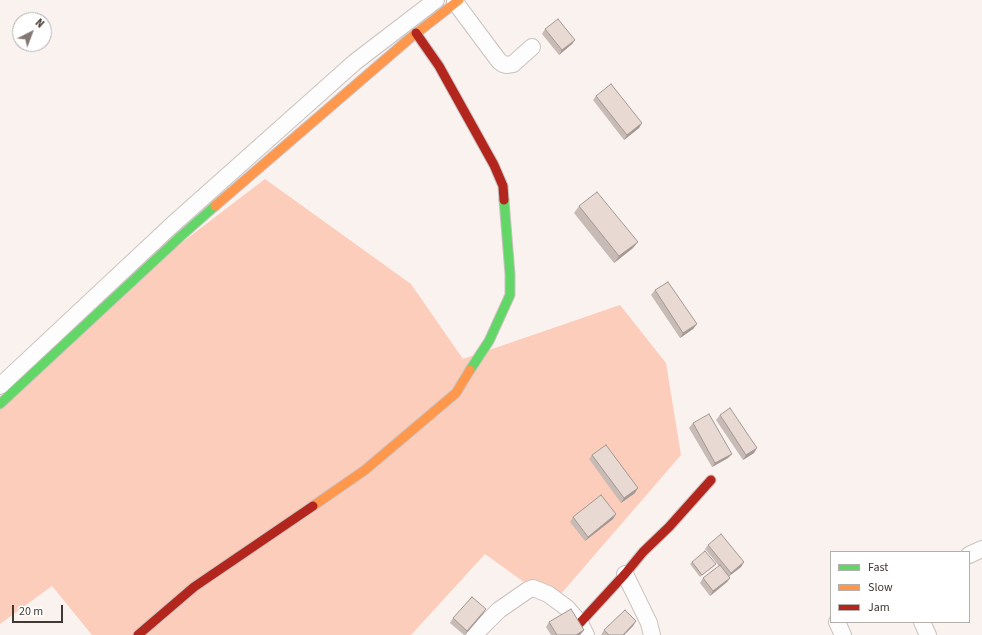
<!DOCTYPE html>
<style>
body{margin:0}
#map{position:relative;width:982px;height:635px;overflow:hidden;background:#faf2ef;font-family:"Source Sans 3",sans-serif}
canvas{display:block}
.legend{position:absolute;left:830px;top:551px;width:140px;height:72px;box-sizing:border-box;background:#fff;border:1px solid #b3afad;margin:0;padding:5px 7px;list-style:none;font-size:12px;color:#413733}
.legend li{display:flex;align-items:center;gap:8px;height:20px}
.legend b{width:20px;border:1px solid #b3afad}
.north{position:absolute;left:12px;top:12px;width:40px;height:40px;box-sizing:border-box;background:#fff;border:1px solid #b3afad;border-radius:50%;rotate:42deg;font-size:11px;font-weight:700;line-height:16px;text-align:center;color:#413733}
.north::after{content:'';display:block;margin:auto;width:14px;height:18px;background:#827875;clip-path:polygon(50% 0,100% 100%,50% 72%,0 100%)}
.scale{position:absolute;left:12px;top:605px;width:51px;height:18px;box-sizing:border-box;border:2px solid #413733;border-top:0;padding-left:5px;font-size:12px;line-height:14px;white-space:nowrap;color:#413733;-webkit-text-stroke:3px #fff;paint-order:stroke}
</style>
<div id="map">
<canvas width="982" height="635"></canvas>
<ul class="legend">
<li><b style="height:5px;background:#63d668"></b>Fast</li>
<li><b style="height:5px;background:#ff974d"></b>Slow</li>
<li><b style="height:5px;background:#b3261e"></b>Jam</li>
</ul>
<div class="north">N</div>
<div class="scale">20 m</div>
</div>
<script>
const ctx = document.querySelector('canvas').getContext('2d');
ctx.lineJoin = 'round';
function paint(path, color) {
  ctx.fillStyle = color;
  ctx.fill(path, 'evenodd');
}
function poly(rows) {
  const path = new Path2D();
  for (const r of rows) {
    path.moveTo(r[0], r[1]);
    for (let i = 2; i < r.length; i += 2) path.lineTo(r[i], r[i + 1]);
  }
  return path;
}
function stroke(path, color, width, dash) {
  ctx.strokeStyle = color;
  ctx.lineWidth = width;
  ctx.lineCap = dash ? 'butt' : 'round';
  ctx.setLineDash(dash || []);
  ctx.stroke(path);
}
const forest = poly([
 [265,179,411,284,463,359,620,305,666,363,681,455,553,603,485,554,411,635,92,635,52,586,0,624,0,409,176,247]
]);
const street = poly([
 [455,2,490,49,499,61,503,64,506,65,513,64,532,47],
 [0,386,172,225,355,62,436,0],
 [969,555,982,549],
 [625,574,649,623,652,635],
 [837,622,843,635],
 [922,622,928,635],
 [474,635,499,610,528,590,533,588,548,594,567,608,580,623,586,635]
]);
const fast = poly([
 [470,370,489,341,510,295,510,274,504,200],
 [0,404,181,236,215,206]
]);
const slow = poly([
 [215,206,409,39,459,0],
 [313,506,365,470,456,393,470,370]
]);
const jam = poly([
 [416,33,439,66,494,165,503,186,504,200],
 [580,623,625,574,643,552,669,527,711,480],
 [138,635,194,587,313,506]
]);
const wall = poly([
 [545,29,575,40,572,44,559,55,542,34],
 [596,96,642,123,639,128,624,140,593,100],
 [579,206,633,248,614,263,574,213],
 [655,290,697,324,693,329,680,338,651,295],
 [720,415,754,453,743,460,716,420],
 [693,423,732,454,728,458,712,467,689,428],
 [592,455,635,493,621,503,589,459],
 [616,514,613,519,585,541,570,522,573,517],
 [708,545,744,562,741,567,729,576,730,578,727,582,710,596,700,583,703,578,719,566,705,549],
 [692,562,716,564,714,566,700,577,690,564],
 [483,614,465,635,464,635,450,623,453,618],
 [549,622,584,630,580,635,551,635,546,627],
 [633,626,624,635,601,635,604,630]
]);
const shadedWall = poly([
 [575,40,572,44,559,55,562,50],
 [642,123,639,128,624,140,627,135],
 [638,242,633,248,614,263,619,256],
 [697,324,693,329,680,338,683,333],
 [757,448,754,453,743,460,746,455],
 [732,454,728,458,712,467,715,463],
 [638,488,635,493,621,503,624,498],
 [616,514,613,519,585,541,588,537],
 [744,562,741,567,728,577,731,573],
 [730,578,727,582,710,596,713,591],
 [486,609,483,614,465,635,467,631],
 [636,621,633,626,624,635,623,635],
 [584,630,580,635,576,635]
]);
const building = poly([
 [558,19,575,40,562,50,545,29,558,19],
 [611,84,642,123,627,135,596,96,611,84],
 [597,192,638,242,619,256,579,206,597,192],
 [668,282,697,324,683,333,655,290,668,282],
 [730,408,757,448,746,455,720,415,730,408],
 [709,414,732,454,715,463,693,423,709,414],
 [606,445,638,488,624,498,592,455,606,445],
 [601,495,616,514,588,537,573,517,601,495],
 [721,534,744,562,731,573,708,545,721,534],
 [705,551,716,564,702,575,692,562,705,551],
 [720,565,730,578,713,591,703,578,720,565],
 [472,597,486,609,467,631,453,618,472,597],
 [571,609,584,630,576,635,557,635,549,622,571,609],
 [625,610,636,621,623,635,609,635,604,630,625,610]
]);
paint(forest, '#fccdba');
stroke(street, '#cac2bf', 18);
stroke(fast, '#cac2bf', 11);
stroke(slow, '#cac2bf', 11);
stroke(jam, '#cac2bf', 11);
stroke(street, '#fefdfd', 16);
stroke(fast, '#63d668', 9);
stroke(slow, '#ff974d', 9);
stroke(jam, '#b3261e', 9);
paint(wall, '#c8bbb5');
paint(shadedWall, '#a39894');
paint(building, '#e9d9d3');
stroke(building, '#a39894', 1);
</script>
